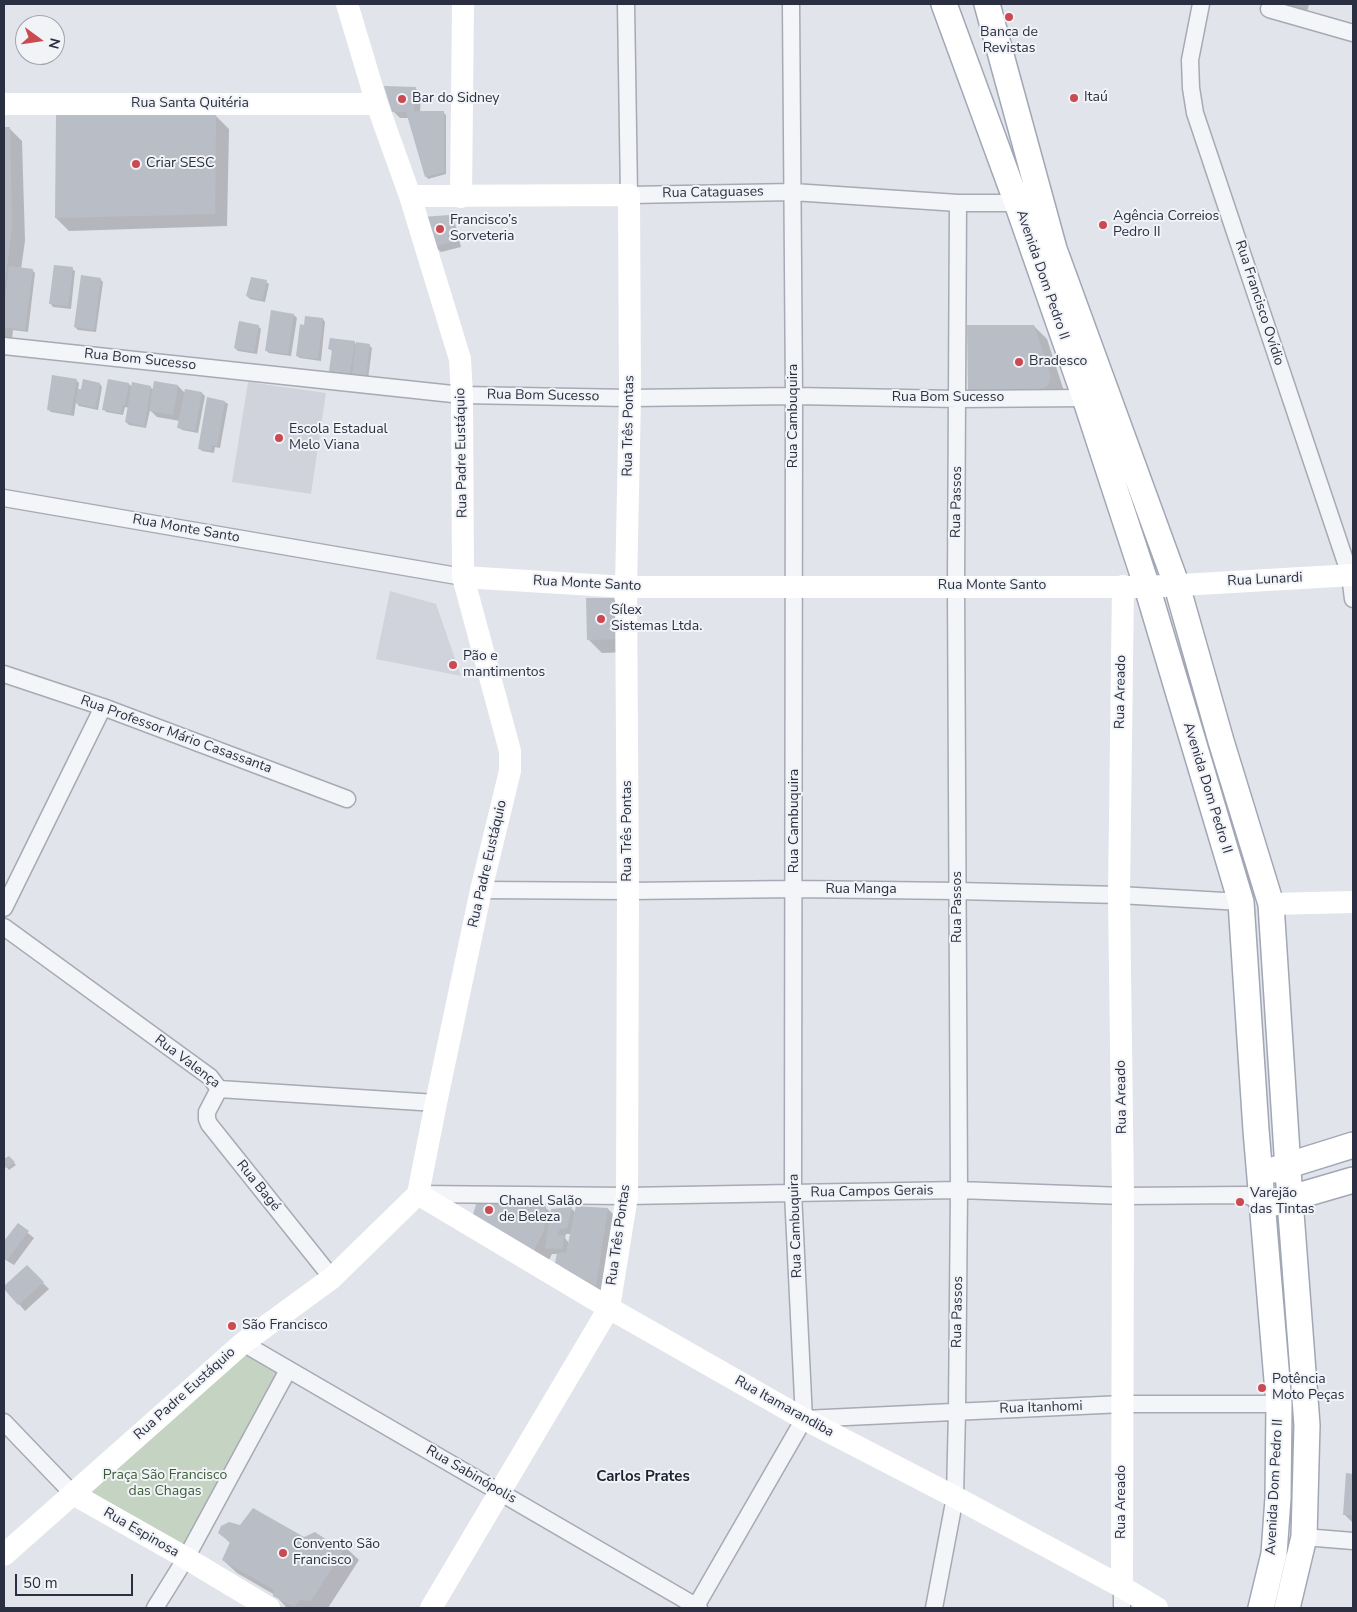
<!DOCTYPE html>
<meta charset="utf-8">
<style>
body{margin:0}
#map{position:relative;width:1357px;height:1612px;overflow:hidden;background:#e1e4ea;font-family:"Nunito Sans",sans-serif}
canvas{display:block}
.frame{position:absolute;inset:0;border:5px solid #2a3041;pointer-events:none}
.north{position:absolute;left:15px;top:15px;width:50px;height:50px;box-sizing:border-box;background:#f1f3f7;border:1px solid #a1a5ae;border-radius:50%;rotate:104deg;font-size:14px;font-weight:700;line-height:20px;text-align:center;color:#2a3041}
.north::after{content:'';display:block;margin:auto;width:18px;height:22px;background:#cb4a52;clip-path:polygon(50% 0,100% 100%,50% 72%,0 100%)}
.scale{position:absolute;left:15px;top:1574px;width:118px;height:22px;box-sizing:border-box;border:2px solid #2a3041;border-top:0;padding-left:6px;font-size:15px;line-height:18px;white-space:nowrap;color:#2a3041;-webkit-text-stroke:4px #f1f3f7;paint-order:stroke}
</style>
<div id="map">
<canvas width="1357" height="1612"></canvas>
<div class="frame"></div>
<div class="north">N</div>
<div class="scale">50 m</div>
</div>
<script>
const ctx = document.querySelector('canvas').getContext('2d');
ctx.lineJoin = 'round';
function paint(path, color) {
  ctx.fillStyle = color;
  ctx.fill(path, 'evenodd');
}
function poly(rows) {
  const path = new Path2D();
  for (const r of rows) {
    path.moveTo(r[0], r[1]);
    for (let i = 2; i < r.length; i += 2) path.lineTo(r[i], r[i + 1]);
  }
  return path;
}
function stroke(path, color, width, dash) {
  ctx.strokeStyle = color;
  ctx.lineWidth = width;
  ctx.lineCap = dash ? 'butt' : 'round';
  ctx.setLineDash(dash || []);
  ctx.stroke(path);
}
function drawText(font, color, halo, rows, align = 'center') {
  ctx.font = font + ' "Nunito Sans",sans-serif';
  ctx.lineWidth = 4;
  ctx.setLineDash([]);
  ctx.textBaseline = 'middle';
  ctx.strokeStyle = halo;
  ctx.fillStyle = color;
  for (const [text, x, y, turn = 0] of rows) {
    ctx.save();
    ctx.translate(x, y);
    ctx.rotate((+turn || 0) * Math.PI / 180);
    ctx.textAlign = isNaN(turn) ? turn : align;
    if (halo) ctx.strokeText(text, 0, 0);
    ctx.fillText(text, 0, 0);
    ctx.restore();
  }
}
const built = poly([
 [248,382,326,393,311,494,232,482],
 [390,591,436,604,461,676,376,659]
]);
const green = poly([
 [243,1343,288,1370,186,1558,73,1494]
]);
const shadow = poly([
 [1257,4,1309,4,1306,16],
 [415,88,421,94,420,113,443,112,446,115,446,174,428,179,426,176,409,118,400,118,394,112],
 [216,116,229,129,227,226,69,231,56,218],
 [4,128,9,128,22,141,25,241,21,269,33,271,35,273,28,332,13,330,11,350,4,349],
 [449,216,455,223,461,247,441,252,434,246],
 [72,269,75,271,71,309,53,307,51,304],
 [100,279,103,282,96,332,78,330,75,327],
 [266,282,269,284,265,302,250,299,247,296],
 [294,315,297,318,291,356,269,353,266,350],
 [323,319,325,322,321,361,300,358,297,356,305,326],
 [258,326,261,329,257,354,238,351,235,348],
 [1034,326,1047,339,1064,391,982,404],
 [354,342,357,345,369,345,372,348,368,379,336,377,330,371,333,352,330,349],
 [76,380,79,383,78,390,82,391,100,384,102,387,98,410,79,406,76,402,74,416,51,412,48,409],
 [109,380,129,384,133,388,150,387,154,390,178,386,185,393,202,393,205,396,198,433,182,430,179,427,180,421,157,417,150,410,146,428,129,425,126,422,129,408,125,407,123,415,106,412,104,409],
 [225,402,228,404,220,448,215,447,214,453,202,451,199,448],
 [614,599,627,612,628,652,602,653,589,640],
 [9,1157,16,1165,9,1170,4,1164,4,1161],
 [546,1208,551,1213,572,1209,576,1213,608,1209,621,1222,609,1298,570,1276,557,1262,558,1254,552,1254,546,1266,487,1231],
 [566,1234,571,1234,569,1243,565,1238],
 [18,1225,34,1238,14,1265,4,1259,4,1244],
 [27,1267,49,1289,25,1311,4,1287],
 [1347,1475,1353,1475,1353,1523,1344,1514],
 [220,1533,304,1539,333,1546,345,1547,359,1560,328,1608,287,1608,275,1595,237,1573,223,1560,231,1544]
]);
const building = poly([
 [384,86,416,87,414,111,444,111,444,172,425,177,406,112,392,112],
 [56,114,216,114,215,214,55,218],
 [4,127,10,127,12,227,5,283],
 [449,215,456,241,433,247,422,217],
 [54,265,73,267,68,306,49,304],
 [9,266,33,269,25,330,4,327,4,306],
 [81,275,101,278,94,330,74,327],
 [251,277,267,280,262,300,246,296],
 [271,310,294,314,288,354,265,351],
 [305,316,323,318,318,359,296,356,300,324,304,325],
 [239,321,259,325,254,352,234,348],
 [967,325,1034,325,1051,377,1048,385,1042,390,968,392],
 [330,338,355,341,350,374,329,371,332,350,328,349],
 [356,342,370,344,366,377,352,375],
 [52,375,77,379,71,414,47,410],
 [83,379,100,383,95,408,75,403,78,389,81,389],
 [108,379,129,383,125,405,122,405,121,413,102,410],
 [154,381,178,385,173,415,149,411],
 [132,382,151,386,144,426,125,422],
 [185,389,202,392,195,431,177,428],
 [207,397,225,401,217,446,212,445,211,451,198,449],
 [586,598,614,598,616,639,587,640],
 [9,1156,15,1162,6,1168,4,1166,4,1159],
 [477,1201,546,1206,544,1231,532,1254,472,1218],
 [576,1206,608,1208,596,1286,555,1263,557,1253,566,1253],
 [572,1207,567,1228,560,1229,557,1235,564,1236,562,1249,545,1248,551,1209],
 [18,1223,29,1231,7,1260,4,1258,4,1241],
 [27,1265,44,1282,18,1305,4,1289,4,1286],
 [1346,1473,1353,1474,1353,1515,1343,1515],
 [253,1508,304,1537,315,1532,333,1544,335,1539,346,1546,311,1601,300,1600,294,1607,273,1596,274,1590,222,1560,230,1542,218,1533,221,1526,229,1522,240,1525]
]);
const street = poly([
 [626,4,629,195,793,192,958,203,1017,203],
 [1201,4,1190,60,1191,88,1195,113,1350,575,1353,599],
 [1269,9,1353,33],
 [4,346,462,395,630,398,794,396,958,399,1085,398],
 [4,498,463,577],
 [4,674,103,707,347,799],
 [481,890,628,891,795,889,958,891,1119,895,1241,902],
 [4,908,103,707],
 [4,927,210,1077,219,1089],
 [219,1089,207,1112,207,1119,209,1124,332,1278],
 [219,1089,436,1103],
 [418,1194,627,1196,959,1190,1123,1196,1246,1195,1253,1198,1263,1206],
 [243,1343,699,1608],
 [804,1419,1123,1404,1279,1404],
 [4,1422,73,1494],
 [1304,1537,1353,1541],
 [155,1608,186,1558,288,1370],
 [695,1608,804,1419,793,1193,794,396,791,4],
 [934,1608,955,1497,957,1411,959,1190,956,586,958,203],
 [1122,1608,1122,1587]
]);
const secondary = poly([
 [4,104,377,104],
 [410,196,629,195,630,398,626,587,628,891,627,1196,609,1308,431,1608],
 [461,197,463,4],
 [463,577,626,587,1147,587,1353,575],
 [1271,904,1353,902],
 [418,1194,609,1308,804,1419,955,1497,1122,1587,1157,1608],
 [73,1494,186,1558,269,1608],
 [4,1555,243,1343,332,1278,418,1194,436,1103,481,890,510,771,510,751,463,577,462,395,460,359,410,196,377,104,347,4],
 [1122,1587,1123,1196,1119,895,1123,586]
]);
const primary = poly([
 [944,4,1017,203,1085,398,1147,587,1241,902,1256,1130,1279,1404,1278,1498,1274,1554,1261,1608],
 [987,4,1054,249,1177,586,1221,741,1271,904,1290,1200,1307,1425,1304,1537,1287,1608],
 [1273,1170,1353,1145],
 [1274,1203,1353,1180]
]);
const markers = [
 [1009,17,5,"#cb4a52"],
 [1074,98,5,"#cb4a52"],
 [402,99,5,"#cb4a52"],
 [136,164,5,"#cb4a52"],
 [1103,225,5,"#cb4a52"],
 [440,229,5,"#cb4a52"],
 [1019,362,5,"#cb4a52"],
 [279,438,5,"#cb4a52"],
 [601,619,5,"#cb4a52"],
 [453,665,5,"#cb4a52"],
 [1240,1202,5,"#cb4a52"],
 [489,1210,5,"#cb4a52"],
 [232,1326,5,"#cb4a52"],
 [1262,1388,5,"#cb4a52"],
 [283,1553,5,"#cb4a52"]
];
const poiNames = [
 ["Banca de",1009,33,"center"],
 ["Revistas",1009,49,"center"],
 ["Itaú",1084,98],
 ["Bar do Sidney",412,99],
 ["Criar SESC",146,164],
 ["Agência Correios",1113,217],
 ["Pedro II",1113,233],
 ["Francisco’s",450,221],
 ["Sorveteria",450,237],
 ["Bradesco",1029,362],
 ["Escola Estadual",289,430],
 ["Melo Viana",289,446],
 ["Sílex",611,611],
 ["Sistemas Ltda.",611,627],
 ["Pão e",463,657],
 ["mantimentos",463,673],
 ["Varejão",1250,1194],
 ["das Tintas",1250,1210],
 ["Chanel Salão",499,1202],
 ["de Beleza",499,1218],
 ["São Francisco",242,1326],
 ["Potência",1272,1380],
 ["Moto Peças",1272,1396],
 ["Convento São",293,1545],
 ["Francisco",293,1561]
];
const streetNames = [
 ["Rua Santa Quitéria",190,104],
 ["Rua Cataguases",713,193,-1],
 ["Avenida Dom Pedro II",1042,275,71],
 ["Rua Francisco Ovídio",1259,303,72],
 ["Rua Bom Sucesso",140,360,6],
 ["Rua Bom Sucesso",543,396,1],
 ["Rua Bom Sucesso",948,398],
 ["Rua Cambuquira",794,416,-90],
 ["Rua Três Pontas",629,426,-89],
 ["Rua Padre Eustáquio",462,453,-91],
 ["Rua Passos",957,502,-89],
 ["Rua Monte Santo",186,529,10],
 ["Rua Lunardi",1265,580,-3],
 ["Rua Monte Santo",587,584,3],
 ["Rua Monte Santo",992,586],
 ["Rua Areado",1121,692,-89],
 ["Rua Professor Mário Casassanta",176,735,20],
 ["Avenida Dom Pedro II",1207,788,73],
 ["Rua Cambuquira",795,821,-90],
 ["Rua Três Pontas",628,831,-90],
 ["Rua Padre Eustáquio",488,864,-77],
 ["Rua Manga",861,890],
 ["Rua Passos",958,907,-90],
 ["Rua Valença",187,1062,37],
 ["Rua Areado",1122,1097,-91],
 ["Rua Bagé",258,1186,51],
 ["Rua Campos Gerais",872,1192,-1],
 ["Rua Cambuquira",796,1226,-92],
 ["Rua Três Pontas",619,1235,-82],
 ["Rua Passos",958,1312,-89],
 ["Rua Padre Eustáquio",185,1394,-42],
 ["Rua Itamarandiba",784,1407,29],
 ["Rua Itanhomi",1041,1408,-2],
 ["Rua Sabinópolis",471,1475,30],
 ["Avenida Dom Pedro II",1275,1487,-87],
 ["Rua Areado",1122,1502,-90],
 ["Rua Espinosa",141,1533,30]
];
const parkNames = [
 ["Praça São Francisco",165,1476],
 ["das Chagas",165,1492]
];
const neighbourhoodNames = [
 ["Carlos Prates",643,1477]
];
paint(built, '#d0d3dc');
paint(green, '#c5d3c3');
paint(shadow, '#0003');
paint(building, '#b9bdc6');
stroke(street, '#a6aab4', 19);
stroke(primary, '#a1a7b5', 28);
stroke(street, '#f4f5f8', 16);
stroke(secondary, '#fff', 22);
stroke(primary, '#fff', 25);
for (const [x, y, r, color] of markers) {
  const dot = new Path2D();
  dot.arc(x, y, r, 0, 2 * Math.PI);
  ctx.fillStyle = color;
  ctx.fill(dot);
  stroke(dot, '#f1f3f7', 2);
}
drawText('14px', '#2a3041', '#f1f3f7', poiNames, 'left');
drawText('14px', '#2a3041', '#f1f3f7', streetNames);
drawText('14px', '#3b5c38', '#f1f3f7', parkNames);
drawText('bold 15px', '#1c2232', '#f1f3f7', neighbourhoodNames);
</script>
